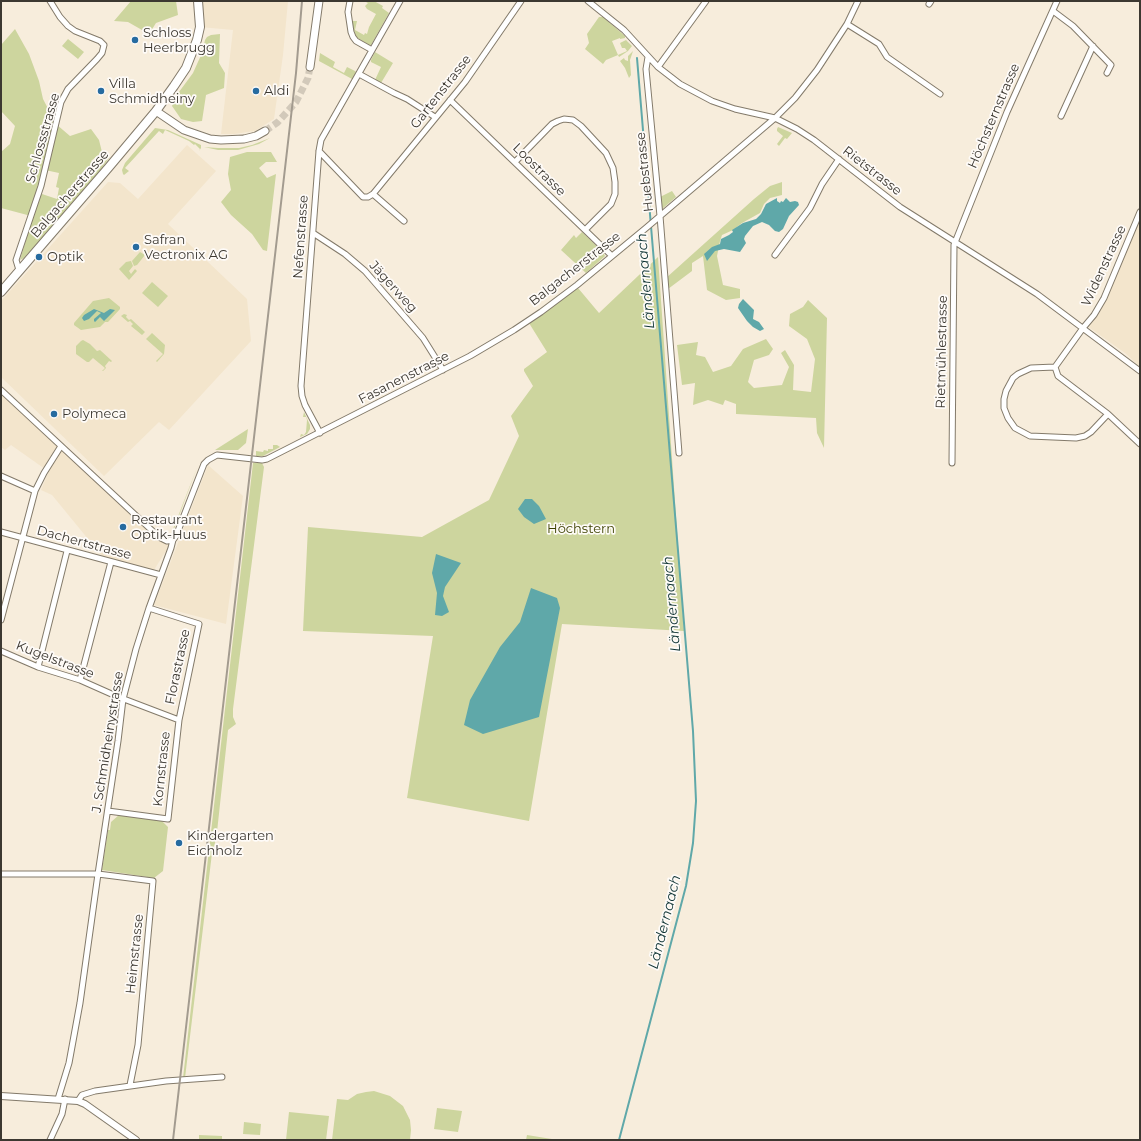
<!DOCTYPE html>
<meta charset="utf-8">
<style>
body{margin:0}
#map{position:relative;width:1141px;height:1141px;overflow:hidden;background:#f7eddc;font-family:Montserrat,sans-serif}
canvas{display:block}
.frame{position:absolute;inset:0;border:2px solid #3c3831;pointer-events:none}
</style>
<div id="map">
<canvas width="1141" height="1141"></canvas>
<div class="frame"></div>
</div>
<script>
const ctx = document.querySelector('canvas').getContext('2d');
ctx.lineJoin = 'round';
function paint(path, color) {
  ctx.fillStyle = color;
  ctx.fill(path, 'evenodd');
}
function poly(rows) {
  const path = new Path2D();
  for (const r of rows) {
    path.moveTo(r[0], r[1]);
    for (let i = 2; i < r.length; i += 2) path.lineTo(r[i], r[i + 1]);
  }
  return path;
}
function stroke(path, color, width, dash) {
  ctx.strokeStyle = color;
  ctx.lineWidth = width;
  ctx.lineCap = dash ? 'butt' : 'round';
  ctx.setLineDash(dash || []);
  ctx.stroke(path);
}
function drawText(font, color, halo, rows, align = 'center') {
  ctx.font = font + ' Montserrat,sans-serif';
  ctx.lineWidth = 3.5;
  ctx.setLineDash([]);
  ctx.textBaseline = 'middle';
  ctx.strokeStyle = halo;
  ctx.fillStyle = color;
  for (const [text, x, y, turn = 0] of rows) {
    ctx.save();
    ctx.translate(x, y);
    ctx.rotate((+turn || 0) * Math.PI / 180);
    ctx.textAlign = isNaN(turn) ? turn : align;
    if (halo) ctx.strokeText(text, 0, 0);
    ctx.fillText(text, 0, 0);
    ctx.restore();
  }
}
const built = poly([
 [198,1,288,1,283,55,274,119,255,131,234,134,221,134,233,30,200,27],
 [187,145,216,171,168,224,247,299,251,341,169,430,159,422,104,476,1,377,1,301,108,182,120,183,138,199],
 [1140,219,1140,367,1125,353,1087,326,1107,298],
 [1,390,169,546,154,570,102,556,52,495,41,490,57,452,45,469,11,445,5,450,1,447],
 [208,465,243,496,226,624,154,605]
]);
const green = poly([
 [131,1,176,1,178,15,156,23,149,34,128,22,114,21],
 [364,1,374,1,383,6,382,8,389,13,371,45,369,45,356,37,351,21,357,21,355,30,364,35,365,33,367,34,369,27,376,14,367,9,365,6,368,3],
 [599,17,603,17,625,36,625,38,620,39,620,38,612,41,618,55,627,51,625,48,622,48,620,43,626,40,632,46,628,51,619,57,618,55,606,60,603,64,585,49,589,43,587,34],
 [15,29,29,54,39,81,43,99,56,124,70,136,91,129,99,140,102,152,91,161,97,165,101,164,110,157,87,188,24,258,20,260,39,196,42,194,57,199,59,188,56,187,59,173,45,170,31,216,1,208,1,152,10,144,15,126,1,111,1,45],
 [220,34,219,63,225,73,224,88,206,95,202,121,193,122,181,119,172,106,176,96,193,73,202,53,205,40,207,37,211,35],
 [68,39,84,52,78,59,62,46],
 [633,51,630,60,631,75,629,78,625,68,620,61,624,58,625,60,628,61,628,56],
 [375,52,393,63,381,83,375,80,381,67,371,62,371,60],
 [320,53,335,62,333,67,344,73,347,67,355,71,356,72,352,79,319,61],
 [778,127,792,133,787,139,785,138,779,146,777,144,783,136,777,131,777,129],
 [155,128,168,130,201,145,201,148,199,151,200,149,195,144,194,145,189,141,165,130,163,134,159,131,125,168,129,171,124,175,123,174,122,170,125,163],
 [270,138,259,144,238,150,218,150,204,147,218,148,239,148,252,145],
 [247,152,271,152,277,162,266,162,259,168,267,178,276,174,267,251,263,250,252,234,231,215,221,202,231,190,228,174,230,157],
 [782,182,782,195,770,198,764,204,760,213,742,223,733,230,722,235,720,241,717,256,723,285,740,289,740,298,726,300,707,290,703,256,692,263,692,271,668,289,666,278,754,199,770,186],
 [672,191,676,197,662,209,661,208,660,197],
 [582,232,603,252,605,256,586,273,561,250,574,235,576,238],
 [140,252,145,255,137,265,134,266,132,261],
 [658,257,684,631,562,624,529,821,407,798,433,636,303,631,308,527,422,537,489,500,519,436,511,416,533,386,524,371,524,369,547,352,529,323,578,288,599,313],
 [131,261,133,266,129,271,131,274,135,269,137,271,129,280,119,269,126,262],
 [152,282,168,296,158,307,142,293],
 [109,298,120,307,120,309,108,322,105,322,100,327,81,330,74,325,74,323,93,301],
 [808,300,827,318,824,448,817,433,816,418,736,414,736,404,725,400,723,405,708,400,693,405,695,383,682,385,677,345,698,342,696,355,705,357,713,372,731,366,743,349,766,339,773,349,769,355,754,360,748,382,754,388,782,385,789,367,781,353,785,350,794,365,793,390,811,392,815,359,807,339,789,326,790,314,803,307],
 [124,314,127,315,126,317,129,320,131,319,145,332,142,335,131,326,133,324,130,321,128,322,121,316],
 [152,333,165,345,164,354,157,362,156,361,163,354,146,339],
 [83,340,90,344,97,351,100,350,112,361,111,362,109,361,105,366,106,368,103,371,102,371,105,368,93,358,89,362,87,362,76,354,76,346,81,341],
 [304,412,310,425,310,429,307,434,300,437,301,434,304,435,306,432,307,420,306,417,303,417],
 [248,429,246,443,238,450,215,450],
 [273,445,277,445,280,447,263,456,256,456,256,451,263,452,264,450,268,451,268,449,273,449],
 [253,463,262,463,264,467,233,709,233,717,236,724,228,730,217,832,215,843,212,853,185,1078,183,1078],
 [198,465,174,529,172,532,184,501],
 [119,815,162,821,168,827,163,871,154,878,102,870,108,830,110,830,111,822],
 [374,1091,390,1096,403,1106,410,1120,411,1130,410,1140,332,1140,337,1099,348,1100,357,1094,366,1092],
 [437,1108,462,1111,458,1132,434,1129],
 [289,1112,329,1116,326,1140,286,1140],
 [244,1122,261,1124,260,1135,243,1134],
 [199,1135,222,1136,222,1140,199,1140],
 [527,1135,558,1140,526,1140]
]);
const water = poly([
 [777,198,777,201,780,203,781,201,783,202,786,198,790,202,795,201,798,202,799,205,789,216,783,229,779,232,775,231,769,225,762,222,753,226,745,236,744,239,746,243,740,252,724,249,715,251,707,261,704,254,712,247,720,244,721,239,729,235,733,232,732,230,743,223,756,219,761,214,766,204],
 [743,299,754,310,753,319,759,322,764,329,760,331,753,327,747,321,738,308,739,304],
 [94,309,104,313,110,309,115,310,104,321,100,317,95,322,94,321,94,319,101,313,97,311,89,319,84,321,82,318,84,315],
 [525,499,532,499,539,506,546,519,534,524,524,517,518,509],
 [436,554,461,563,445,587,443,596,449,612,442,616,435,615,437,593,432,573],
 [531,588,557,598,560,608,539,717,483,734,464,725,470,700,500,647,520,622]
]);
const stream = poly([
 [619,1140,686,886,693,843,696,801,693,731,637,58]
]);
const secondaryTunnel = poly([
 [265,131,278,122,296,102,308,78,310,67]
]);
const minor = poly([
 [350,1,348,12,351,32,353,37,356,41,372,50],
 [588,1,624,30,658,67,680,84,712,101,735,109,775,118,797,129,814,140,900,207,1037,294,1140,371],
 [929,4,931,1],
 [1053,11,1073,26,1111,65,1107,73],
 [847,24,879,44,887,57,940,94],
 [648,57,646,69,660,216,679,453],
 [658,67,706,1],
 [359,74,394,93,407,99,435,117],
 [450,100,612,256],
 [1061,116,1093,46],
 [319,151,363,197,368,197,373,194,465,82,521,1],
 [515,162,552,124,558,121,564,119,573,120,581,126,606,153,613,168,615,182,615,194,611,204,585,230],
 [373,194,404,221],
 [313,233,345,254,365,271,423,338,443,370],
 [775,255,810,208,822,184,839,159],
 [19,270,16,260,41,186,61,102,68,89,97,59,102,53,104,45,100,41,75,31,68,26,60,17,50,1],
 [1055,367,1031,368,1018,374,1013,378,1006,391,1004,399,1004,408,1008,418,1015,428,1030,436,1076,438,1085,436,1091,432,1108,414,1058,376,1055,367,1083,328,1094,315,1104,298,1140,212],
 [1,390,159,537,167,541,173,540],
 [1108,414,1140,444],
 [320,433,305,405,302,396,301,386,319,151,321,140,400,1],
 [952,463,954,245,1007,112,1057,1],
 [1,476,35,491],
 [1,532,161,575],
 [149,608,199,624,179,720],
 [1,620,35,491,44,473,61,446],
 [1,651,38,667,80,680,116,696,179,720,168,819,108,811],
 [38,667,67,551],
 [80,680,111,562],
 [1,874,98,874,153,881,138,1045,130,1085],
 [58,1099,69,1063,80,1003,98,874,118,741,123,699,136,649,149,608,171,548,173,540,176,536,204,464,208,460,217,455,262,460,267,459,470,356,514,330,541,312,577,285,646,228,775,118,795,98,817,70,847,24,858,1],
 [78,1101,82,1095,95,1091,166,1081,222,1077],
 [50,1140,62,1114,65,1099]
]);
const tertiary = poly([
 [1,1096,78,1101,85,1104,136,1140]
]);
const secondary = poly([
 [310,67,319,1],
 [156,111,184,130,210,139,221,140,244,139,256,136,265,131]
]);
const primary = poly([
 [1,292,109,167,156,111,174,86,186,68,197,40,200,27,198,1]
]);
const rail = poly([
 [173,1140,296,73,302,1]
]);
const markers = [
 [135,40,4,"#266ba0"],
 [101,91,4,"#266ba0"],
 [256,91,4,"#266ba0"],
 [136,247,4,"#266ba0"],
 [39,257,4,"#266ba0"],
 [54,414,4,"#266ba0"],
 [123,527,4,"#266ba0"],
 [179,843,4,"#266ba0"]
];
const poiNames = [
 ["Schloss",143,33],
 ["Heerbrugg",143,48],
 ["Villa",109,84],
 ["Schmidheiny",109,99],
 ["Aldi",264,91],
 ["Safran",144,240],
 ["Vectronix AG",144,255],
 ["Optik",47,257],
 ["Polymeca",62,414],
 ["Restaurant",131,520],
 ["Optik-Huus",131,535],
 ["Kindergarten",187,836],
 ["Eichholz",187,851]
];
const streetNames = [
 ["Gartenstrasse",441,92,-52],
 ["Höchsternstrasse",994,116,-67],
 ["Schlossstrasse",43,138,-74],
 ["Loostrasse",539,170,45],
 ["Rietstrasse",872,171,38],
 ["Huebstrasse",645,172,-96],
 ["Balgacherstrasse",70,194,-49],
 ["Nefenstrasse",301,237,-86],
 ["Widenstrasse",1104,266,-65],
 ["Balgacherstrasse",575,269,-38],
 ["Jägerweg",393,287,48],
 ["Rietmühlestrasse",942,352,-89],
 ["Fasanenstrasse",404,378,-27],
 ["Dachertstrasse",84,543,15],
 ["Kugelstrasse",55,660,21],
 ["Florastrasse",178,667,-78],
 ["J. Schmidheinystrasse",108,742,-81],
 ["Kornstrasse",162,769,-84],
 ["Heimstrasse",135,954,-84]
];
const parkNames = [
 ["Höchstern",581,529]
];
const waterNames = [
 ["Ländernaach",646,281,-95],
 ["Ländernaach",672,604,-95],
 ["Ländernaach",665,922,-76]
];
paint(built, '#f3e5cc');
paint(green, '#cdd59e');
paint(water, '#5fa8a9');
stroke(stream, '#5fa8a9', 2);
stroke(secondaryTunnel, '#d2c9ba', 7, [7, 3.5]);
stroke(minor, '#837a6a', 7);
stroke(tertiary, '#837a6a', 8);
stroke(secondary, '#837a6a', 9);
stroke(primary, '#837a6a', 10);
stroke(minor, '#fff', 5);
stroke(tertiary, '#fff', 6);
stroke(secondary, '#fff', 7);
stroke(primary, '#fff', 8);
stroke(rail, '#a39b8f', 2);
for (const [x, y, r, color] of markers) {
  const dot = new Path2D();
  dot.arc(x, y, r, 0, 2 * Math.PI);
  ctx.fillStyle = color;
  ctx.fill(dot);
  stroke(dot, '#fefbf8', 1.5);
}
drawText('13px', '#3c3831', '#fefbf8', poiNames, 'left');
drawText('13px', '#3c3831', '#fefbf8', streetNames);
drawText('13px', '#3d4200', '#fefbf8', parkNames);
drawText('italic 14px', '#0f3434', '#fefbf8', waterNames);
</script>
